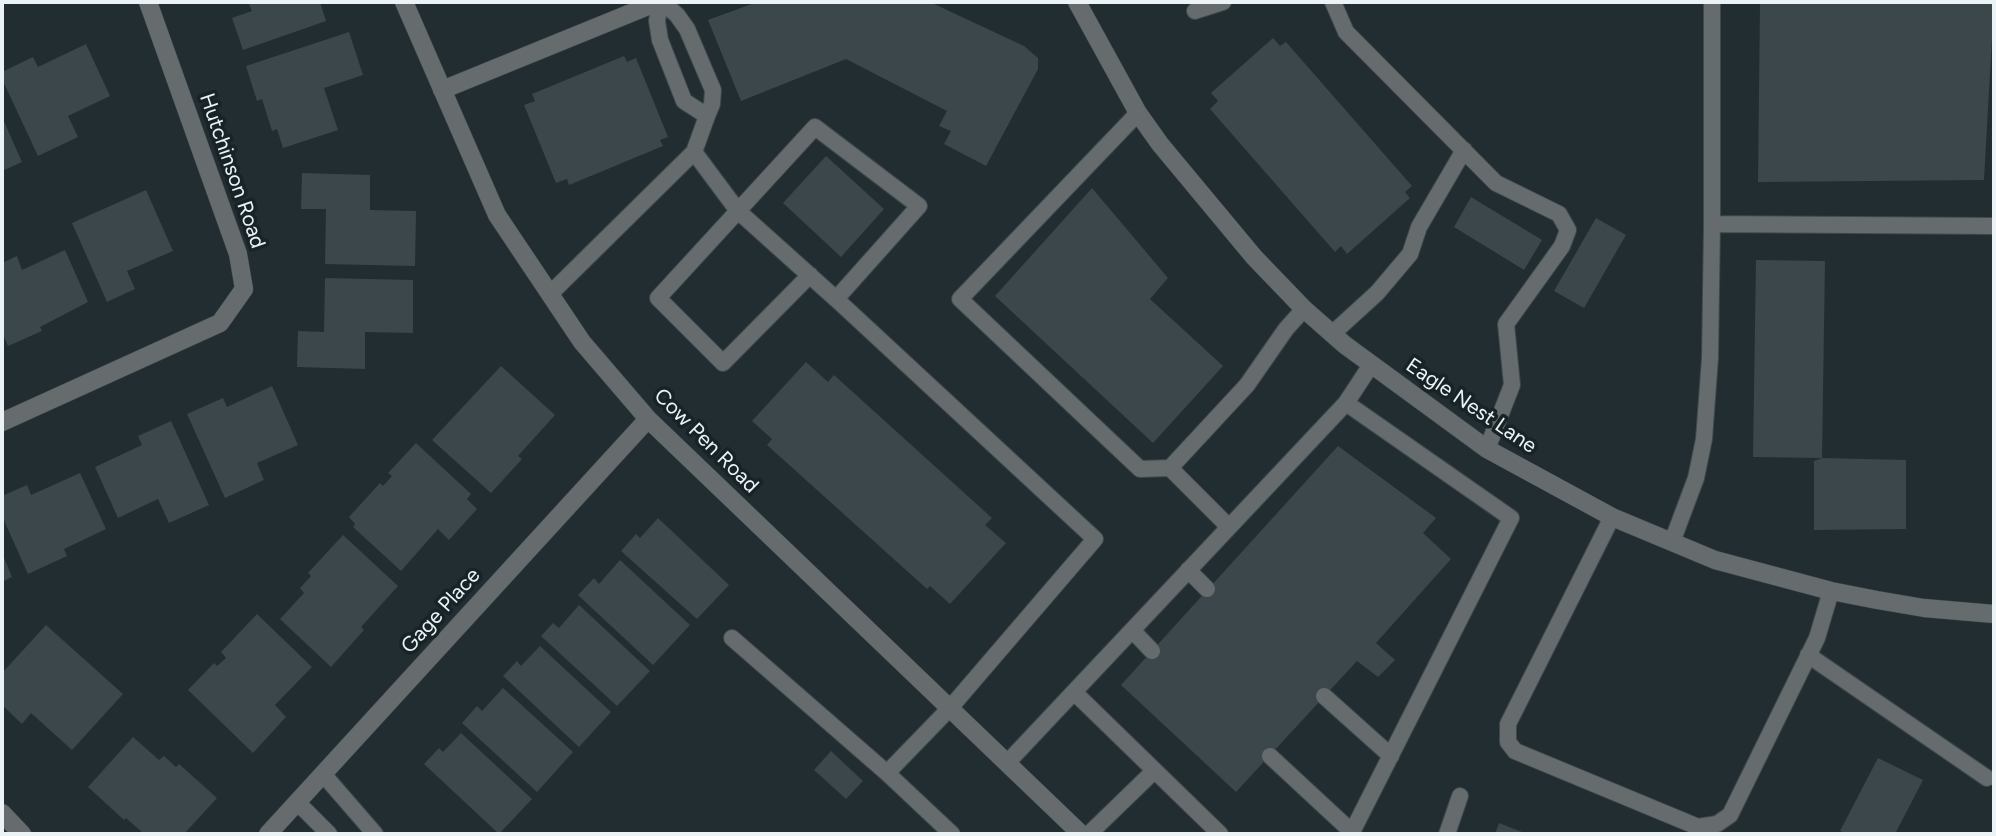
<!DOCTYPE html>
<style>
body{margin:0}
#map{position:relative;width:1996px;height:836px;overflow:hidden;background:#212d31;font-family:Figtree,sans-serif}
canvas{display:block}
.frame{position:absolute;inset:0;border:4px solid #ebf3f6;pointer-events:none}
</style>
<div id="map">
<canvas width="1996" height="836"></canvas>
<div class="frame"></div>
</div>
<script>
const ctx = document.querySelector('canvas').getContext('2d');
ctx.lineJoin = 'round';
function paint(path, color) {
  ctx.fillStyle = color;
  ctx.fill(path, 'evenodd');
}
function poly(rows) {
  const path = new Path2D();
  for (const r of rows) {
    path.moveTo(r[0], r[1]);
    for (let i = 2; i < r.length; i += 2) path.lineTo(r[i], r[i + 1]);
  }
  return path;
}
function stroke(path, color, width, dash) {
  ctx.strokeStyle = color;
  ctx.lineWidth = width;
  ctx.lineCap = dash ? 'butt' : 'round';
  ctx.setLineDash(dash || []);
  ctx.stroke(path);
}
function drawText(font, color, halo, rows, align = 'center') {
  ctx.font = font + ' Figtree,sans-serif';
  ctx.lineWidth = 7;
  ctx.setLineDash([]);
  ctx.textBaseline = 'middle';
  ctx.strokeStyle = halo;
  ctx.fillStyle = color;
  for (const [text, x, y, turn = 0] of rows) {
    ctx.save();
    ctx.translate(x, y);
    ctx.rotate((+turn || 0) * Math.PI / 180);
    ctx.textAlign = isNaN(turn) ? turn : align;
    if (halo) ctx.strokeText(text, 0, 0);
    ctx.fillText(text, 0, 0);
    ctx.restore();
  }
}
const building = poly([
 [248,2,320,2,326,21,243,50,232,18,252,11],
 [757,2,930,2,1024,46,1038,58,1038,69,986,166,944,144,951,131,939,126,947,111,846,59,741,101,708,20],
 [1760,2,1994,2,1984,180,1758,182],
 [349,32,363,75,324,88,338,130,283,148,277,129,272,131,262,99,257,101,246,66],
 [1273,38,1280,46,1286,42,1412,186,1405,192,1410,198,1347,254,1341,246,1335,252,1210,109,1218,101,1211,93],
 [86,44,110,96,68,116,78,137,38,156,2,79,2,72,33,57,38,67],
 [624,56,627,62,636,58,668,137,660,140,663,146,569,185,567,179,556,183,524,105,535,101,532,94],
 [2,117,22,162,2,171],
 [826,156,884,209,841,257,783,203],
 [302,173,370,175,370,210,416,211,415,266,325,264,326,209,301,209],
 [1092,188,1168,278,1150,299,1223,366,1153,443,995,296],
 [146,190,173,251,127,271,135,289,107,302,72,223],
 [1471,197,1542,240,1524,270,1454,227],
 [1596,218,1626,235,1584,308,1554,291],
 [65,250,88,302,40,327,42,331,8,346,2,332,2,263,17,256,22,270],
 [1756,260,1825,261,1822,458,1753,457],
 [325,278,413,280,413,333,365,332,365,369,297,367,298,331,324,332],
 [806,362,828,382,834,375,992,518,985,525,1006,543,950,604,930,586,927,589,767,445,772,439,752,421],
 [501,366,555,415,518,456,522,459,491,493,432,440],
 [272,386,298,445,257,463,264,480,225,498,187,414,223,398,227,407],
 [171,421,209,505,169,523,158,499,118,518,95,467,142,445,138,436],
 [416,443,471,494,467,499,477,509,449,540,438,529,401,571,353,527,355,524,349,517,380,483,383,486,392,476,388,473],
 [1338,446,1436,518,1423,533,1451,559,1376,643,1395,660,1378,677,1357,661,1236,792,1121,685],
 [1822,458,1906,460,1906,529,1814,530,1814,461],
 [80,473,106,529,64,549,67,556,28,574,2,516,2,496,27,485,31,495],
 [658,518,729,585,697,619,621,551,636,534,640,538],
 [343,535,398,586,361,627,364,630,331,667,280,619,304,593,300,588,311,576,308,573],
 [2,553,12,577,2,582],
 [620,560,690,625,653,665,578,595,594,578,599,584],
 [579,605,650,671,617,706,541,636,553,623,559,628],
 [257,614,312,667,275,705,286,717,253,753,188,690,214,663,217,666,226,658,221,652],
 [46,625,123,694,72,750,31,713,22,724,2,705,2,673],
 [540,646,611,712,579,747,503,676,517,661,521,666],
 [503,688,573,752,537,792,462,723,477,706,482,711],
 [461,733,532,799,499,834,424,764,439,748,443,752],
 [133,737,159,760,164,756,176,767,179,764,217,798,184,834,144,834,126,818,124,820,88,787],
 [831,751,863,781,846,799,814,770],
 [1878,758,1923,780,1895,834,1847,834,1840,831],
 [1499,823,1527,834,1495,834]
]);
const service = poly([
 [660,2,657,21,660,40,684,101,707,116,712,104,713,90,687,29,677,15,662,2],
 [1333,2,1346,32,1496,183,1559,214,1568,230,1562,246,1506,324,1512,385,1487,449],
 [1712,2,1712,224,1994,226],
 [1195,11,1223,2],
 [1138,113,960,299,1140,469,1170,468,1247,385,1286,329,1304,309],
 [694,152,738,211,836,299],
 [810,275,723,363,658,298,815,127,919,206,836,299,1095,539,950,708,887,773],
 [550,294,694,152,707,116],
 [1332,334,1377,293,1410,254,1419,227,1464,150],
 [1346,403,1371,365],
 [1170,468,1229,527],
 [1612,517,1508,724,1508,742,1515,751,1698,827,1717,824,1730,815,1817,638,1831,591],
 [1672,542,1696,478,1704,439,1710,358,1712,224],
 [1188,570,1207,589],
 [1132,630,1152,651],
 [732,638,887,773,952,834],
 [1808,655,1987,778],
 [1074,692,1220,834],
 [1324,696,1391,756],
 [1270,756,1352,832],
 [1007,763,1346,403,1511,518,1351,834],
 [323,774,375,834],
 [297,802,329,834],
 [1089,834,1154,771],
 [1447,834,1460,796]
]);
const minor = poly([
 [404,2,497,215,582,342,648,419,1081,834],
 [1077,2,1138,113,1160,144,1254,257,1304,309,1345,345,1487,449,1612,517,1715,560,1831,591,1877,600,1924,608,1994,614],
 [442,90,658,2],
 [2,422,220,323,244,289,238,254,148,2],
 [2,813,22,834],
 [268,834,648,419]
]);
const streetNames = [
 ["Hutchinson Road",232,171,71],
 ["Eagle Nest Lane",1471,406,34],
 ["Cow Pen Road",706,441,45],
 ["Gage Place",441,611,-48]
];
paint(building, '#3b474b');
stroke(service, '#3d494d', 18);
stroke(minor, '#3d494d', 19);
stroke(service, '#666c6e', 16);
stroke(minor, '#666c6e', 18);
drawText('21px', '#ebf3f6', '#182327', streetNames);
</script>
